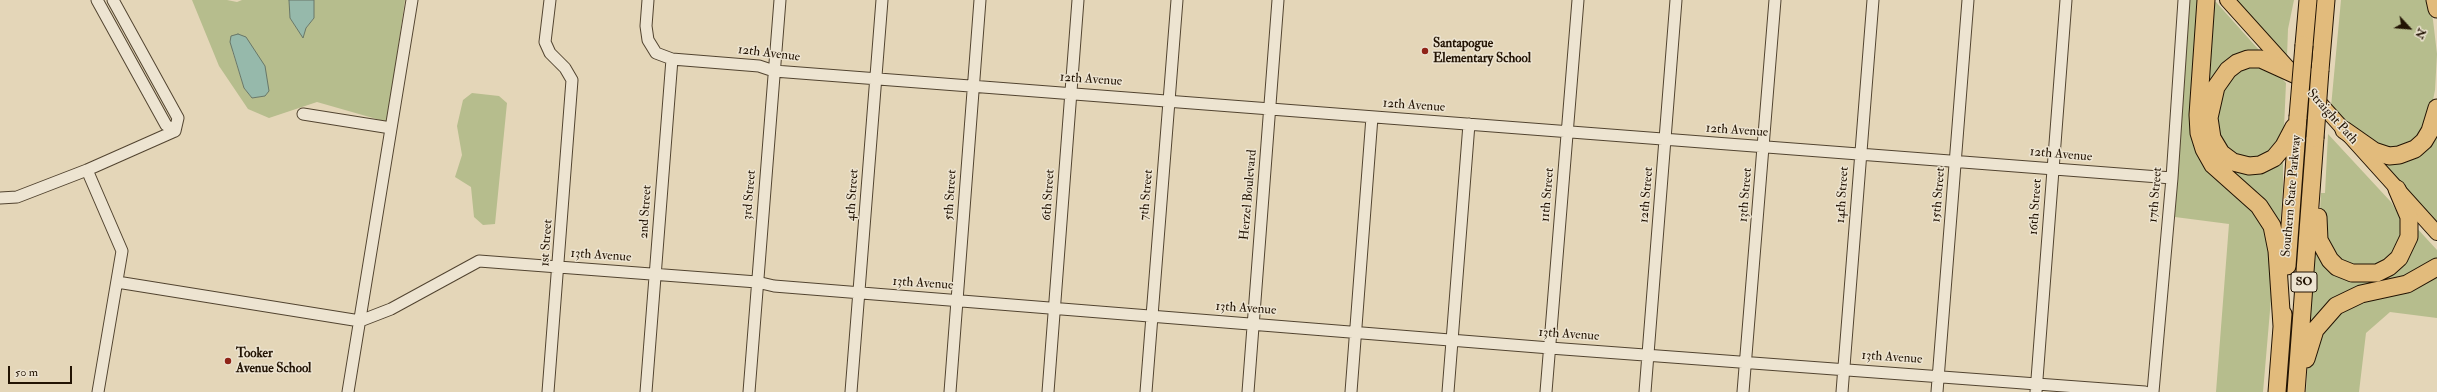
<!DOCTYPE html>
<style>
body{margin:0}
#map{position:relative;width:2437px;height:392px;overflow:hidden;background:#e4d6b8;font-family:"IM FELL Double Pica",serif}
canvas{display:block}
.north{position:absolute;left:2389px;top:8px;width:40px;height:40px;-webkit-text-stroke:3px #ede4d1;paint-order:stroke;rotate:116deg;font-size:11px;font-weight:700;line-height:16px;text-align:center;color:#221303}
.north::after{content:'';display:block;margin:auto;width:14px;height:18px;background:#221303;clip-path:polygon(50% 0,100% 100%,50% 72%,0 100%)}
.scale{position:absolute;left:8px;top:366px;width:64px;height:18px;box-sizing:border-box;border:2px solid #221303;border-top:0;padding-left:5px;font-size:12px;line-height:14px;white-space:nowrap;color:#221303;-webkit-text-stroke:3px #ede4d1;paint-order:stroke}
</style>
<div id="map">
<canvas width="2437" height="392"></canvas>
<div class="north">N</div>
<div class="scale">50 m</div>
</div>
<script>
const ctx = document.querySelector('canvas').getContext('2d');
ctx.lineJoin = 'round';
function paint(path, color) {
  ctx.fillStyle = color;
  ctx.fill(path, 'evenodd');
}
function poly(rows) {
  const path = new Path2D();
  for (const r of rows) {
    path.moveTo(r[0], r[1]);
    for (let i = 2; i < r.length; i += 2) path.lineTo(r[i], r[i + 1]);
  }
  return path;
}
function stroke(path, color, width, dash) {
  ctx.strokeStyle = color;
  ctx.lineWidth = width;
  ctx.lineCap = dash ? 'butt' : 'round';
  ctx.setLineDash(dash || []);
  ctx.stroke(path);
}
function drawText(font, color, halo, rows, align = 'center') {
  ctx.font = font + ' "IM FELL Double Pica",serif';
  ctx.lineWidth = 3;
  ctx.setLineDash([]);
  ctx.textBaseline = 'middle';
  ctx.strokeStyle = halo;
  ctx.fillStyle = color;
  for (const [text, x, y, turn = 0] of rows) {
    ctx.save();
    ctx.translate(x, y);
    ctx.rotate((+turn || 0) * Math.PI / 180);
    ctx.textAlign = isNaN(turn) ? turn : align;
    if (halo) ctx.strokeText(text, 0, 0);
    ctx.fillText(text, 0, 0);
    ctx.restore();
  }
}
const green = poly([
 [192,0,227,0,237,2,242,0,289,0,290,18,303,37,306,28,314,18,314,0,405,0,387,122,317,102,269,118,248,109,219,66],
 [232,50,265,96,252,98,244,88],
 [2190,0,2201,0,2192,118,2266,225,2274,264,2263,392,2216,392,2229,224,2175,217,2175,209,2173,208],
 [2236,0,2294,0,2288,29,2287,57],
 [2341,0,2428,0,2433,20,2437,54,2435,90,2429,121,2422,135,2399,151,2373,148,2331,107],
 [2216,2,2267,59,2261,54,2206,97,2213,3],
 [2249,62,2274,70,2286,83,2284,128,2269,156,2236,160,2216,138,2218,89],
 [472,93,499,96,507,103,495,224,483,225,474,217,471,187,455,177,462,155,457,126,463,100],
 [2437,130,2437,223,2376,157],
 [2328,134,2391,202,2399,215,2401,224,2405,225,2398,251,2384,264,2368,270,2339,264,2319,229,2321,193,2325,193],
 [2283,157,2283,186,2279,240,2223,171],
 [2414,225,2437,250,2437,263,2308,324,2313,244,2321,256,2375,277],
 [2437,269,2437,318,2390,312,2366,333,2359,392,2306,392,2308,356,2336,310]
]);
const water = poly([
 [289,0,314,0,314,18,306,28,303,38,290,18,289,0],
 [238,34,246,37,265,66,269,91,265,96,252,98,244,88,230,42,231,36,238,34]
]);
const minor = poly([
 [97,0,166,125,175,131],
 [113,0,178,118,175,131],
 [648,0,646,26,648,40,656,53,672,59,759,66,774,71,2172,178],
 [303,114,391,128],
 [87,170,122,251,98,392],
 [0,198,17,197,87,170,175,131],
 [117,282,360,321,391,309,479,261,757,282,774,286,1550,348,2145,392],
 [348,392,412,0],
 [548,392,572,80,565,68,550,53,545,42,550,0],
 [646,392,672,59],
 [749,392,780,0],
 [851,392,882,0],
 [950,392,980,0],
 [1048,392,1078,0],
 [1146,392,1177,0],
 [1248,392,1278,0],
 [1351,392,1372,117],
 [1448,392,1469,124],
 [1546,392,1578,0],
 [1645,392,1676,0],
 [1743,392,1775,0],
 [1842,392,1873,0],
 [1937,392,1968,0],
 [2036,392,2066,0],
 [2153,392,2172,178,2184,0]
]);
const major = poly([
 [2227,0,2437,233]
]);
const highway = poly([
 [2206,0,2198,115,2199,133,2204,149,2213,165,2259,206,2272,226,2277,251,2282,326],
 [2435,0,2437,9],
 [2304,45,2308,0],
 [2320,70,2326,0],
 [2294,127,2284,146,2274,158,2260,165,2249,166,2233,162,2221,153,2212,138,2209,118,2216,87,2228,70,2237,63,2248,59,2261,59,2294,74],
 [2344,130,2374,151,2389,156,2399,155,2415,149,2424,141,2430,131,2437,108],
 [2318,217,2319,240,2330,260,2337,267,2352,273,2377,273,2389,267,2399,258,2409,237,2409,217,2397,189],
 [2287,266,2298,117],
 [2306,359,2315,330,2336,306,2361,294,2407,284,2437,267],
 [2277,392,2283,314],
 [2296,392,2315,138]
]);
const highwayBridge = poly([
 [2298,117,2304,45],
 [2315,138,2320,70]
]);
const markers = [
 [1425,51,4,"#8f2418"],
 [228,361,4,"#8f2418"]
];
const shields = [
 [2304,282,26]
];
const shieldNames = [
 ["SO",2304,282]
];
const poiNames = [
 ["Santapogue",1433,44],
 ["Elementary School",1433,59],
 ["Tooker",236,354],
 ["Avenue School",236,369]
];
const streetNames = [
 ["12th Avenue",769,54,7],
 ["12th Avenue",1091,80,4],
 ["12th Avenue",1414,106,4],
 ["Straight Path",2332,117,48],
 ["12th Avenue",1737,131,4],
 ["12th Avenue",2061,155,5],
 ["3rd Street",750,195,-85],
 ["4th Street",853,195,-86],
 ["5th Street",951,195,-86],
 ["6th Street",1049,195,-86],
 ["7th Street",1147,195,-85],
 ["Herzel Boulevard",1249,195,-85],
 ["11th Street",1548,195,-85],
 ["12th Street",1647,195,-85],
 ["13th Street",1746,195,-85],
 ["14th Street",1843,195,-86],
 ["15th Street",1939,195,-85],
 ["17th Street",2156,195,-85],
 ["Southern State Parkway",2292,196,-85],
 ["16th Street",2036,207,-86],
 ["2nd Street",646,212,-86],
 ["1st Street",547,243,-86],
 ["13th Avenue",601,256,4],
 ["13th Avenue",923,284,4],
 ["13th Avenue",1246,309,4],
 ["13th Avenue",1569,335,4],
 ["13th Avenue",1892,358,4]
];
paint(green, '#b6bd8d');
paint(water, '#96b9ab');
stroke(water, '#687768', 1);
stroke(minor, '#524430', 13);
stroke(major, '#221303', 16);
stroke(highway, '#221303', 19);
stroke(minor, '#ede4d1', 11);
stroke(major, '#e2bb7c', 14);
stroke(highway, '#e2bb7c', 17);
stroke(highwayBridge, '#221303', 19, []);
stroke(highwayBridge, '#e2bb7c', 17);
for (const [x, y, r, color] of markers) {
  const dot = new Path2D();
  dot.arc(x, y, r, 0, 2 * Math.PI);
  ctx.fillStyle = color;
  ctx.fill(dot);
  stroke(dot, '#ede4d1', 1.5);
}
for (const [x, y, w] of shields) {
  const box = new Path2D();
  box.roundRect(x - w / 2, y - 10, w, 20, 3);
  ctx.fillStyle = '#ede4d1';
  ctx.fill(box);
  stroke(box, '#221303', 1);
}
drawText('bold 12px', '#221303', null, shieldNames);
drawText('bold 13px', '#221303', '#ede4d1', poiNames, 'left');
drawText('13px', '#221303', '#ede4d1', streetNames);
</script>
